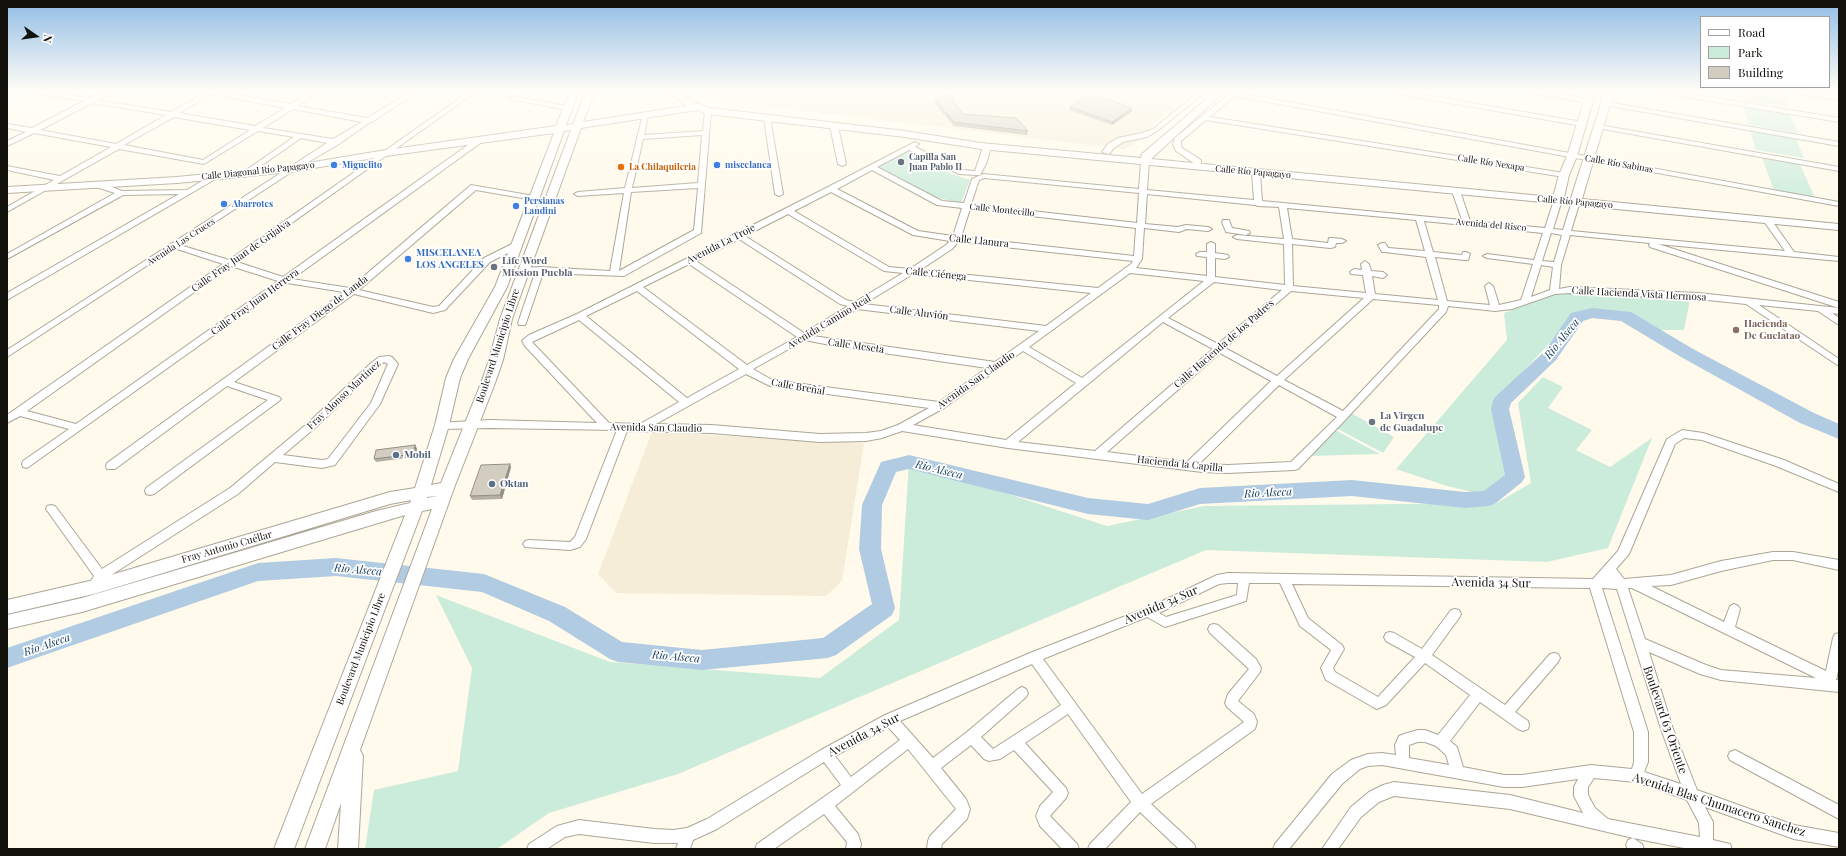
<!DOCTYPE html>
<meta charset="utf-8">
<style>
body{margin:0}
#map{position:relative;width:1846px;height:856px;overflow:hidden;background:#fffaeb;font-family:"Playfair Display",serif}
canvas{display:block}
.frame{position:absolute;inset:0;border:8px solid #13110c;pointer-events:none}
.legend{position:absolute;left:1700px;top:16px;width:130px;height:72px;box-sizing:border-box;background:#fff;border:1px solid #a1a09e;margin:0;padding:5px 7px;list-style:none;font-size:12px;color:#13110c}
.legend li{display:flex;align-items:center;gap:8px;height:20px}
.legend b{width:20px;border:1px solid #a1a09e}
.north{position:absolute;left:16px;top:16px;width:40px;height:40px;-webkit-text-stroke:3px #fff;paint-order:stroke;rotate:103deg;font-size:11px;font-weight:700;line-height:16px;text-align:center;color:#13110c}
.north::after{content:'';display:block;margin:auto;width:14px;height:18px;background:#13110c;clip-path:polygon(50% 0,100% 100%,50% 72%,0 100%)}
</style>
<div id="map">
<canvas width="1846" height="856"></canvas>
<div class="frame"></div>
<ul class="legend">
<li><b style="height:5px;background:#fff"></b>Road</li>
<li><b style="height:11px;background:#ccecdb"></b>Park</li>
<li><b style="height:11px;background:#d2cdbf"></b>Building</li>
</ul>
<div class="north">N</div>
</div>
<script>
const ctx = document.querySelector('canvas').getContext('2d');
ctx.lineJoin = 'round';
function paint(path, color) {
  ctx.fillStyle = color;
  ctx.fill(path, 'evenodd');
}
function poly(rows) {
  const path = new Path2D();
  for (const r of rows) {
    path.moveTo(r[0], r[1]);
    for (let i = 2; i < r.length; i += 2) path.lineTo(r[i], r[i + 1]);
  }
  return path;
}
function stroke(path, color, width, dash) {
  ctx.strokeStyle = color;
  ctx.lineWidth = width;
  ctx.lineCap = dash ? 'butt' : 'round';
  ctx.setLineDash(dash || []);
  ctx.stroke(path);
}
function drawText(font, color, halo, rows, align = 'center') {
  ctx.font = font + ' "Playfair Display",serif';
  ctx.lineWidth = 3.5;
  ctx.setLineDash([]);
  ctx.textBaseline = 'middle';
  ctx.strokeStyle = halo;
  ctx.fillStyle = color;
  for (const [text, x, y, turn = 0] of rows) {
    ctx.save();
    ctx.translate(x, y);
    ctx.rotate((+turn || 0) * Math.PI / 180);
    ctx.textAlign = isNaN(turn) ? turn : align;
    if (halo) ctx.strokeText(text, 0, 0);
    ctx.fillText(text, 0, 0);
    ctx.restore();
  }
}
const built = poly([
 [703,91,1192,91,1151,126,1137,142,1124,149,731,102,709,96],
 [652,432,864,443,842,581,826,596,616,593,598,574]
]);
const green = poly([
 [998,91,1048,91,1039,97,1024,100],
 [1742,91,1784,91,1788,107,1742,100],
 [1744,107,1789,113,1798,133,1749,125],
 [1750,131,1796,139,1804,158,1756,150],
 [908,149,949,173,970,180,961,203,934,197,890,173,880,170,874,163],
 [1762,158,1800,164,1815,198,1774,190],
 [1561,292,1690,300,1684,330,1656,330,1629,315,1578,312,1497,400,1506,477,1481,494,1447,486,1396,469,1507,340,1504,313],
 [1543,377,1563,387,1548,408,1592,430,1576,450,1610,467,1652,438,1608,548,1547,562,1206,550,678,774,549,813,497,849,365,849,374,790,458,771,472,668,436,595,610,662,820,678,899,620,909,462,1107,526,1204,506,1497,503,1531,483,1518,403],
 [1351,413,1394,437,1383,453,1336,428],
 [1333,429,1380,454,1310,456]
]);
const river = poly([
 [1592,308,1631,312,1693,349,1814,413,1839,424,1839,439,1800,423,1681,357,1621,321,1592,318,1583,321,1556,360,1511,403,1509,409,1525,477,1522,482,1496,503,1489,506,1465,508,1352,496,1200,504,1148,520,1088,514,909,469,896,472,882,505,881,549,895,608,892,615,836,655,828,658,702,670,618,662,610,659,549,621,482,592,336,576,258,581,7,668,7,648,258,563,336,558,484,574,565,607,622,642,702,650,823,638,872,604,859,549,862,505,881,462,909,455,1088,498,1148,504,1200,488,1352,480,1465,492,1484,491,1505,475,1491,409,1493,401,1495,397,1544,352,1571,313,1592,308]
]);
const street = poly([
 [31,91,44,91,90,98,104,91,112,91,97,100,171,112,205,93,203,91,216,91,290,104,312,91,319,91,298,106,367,118,412,91,419,91,372,122,369,123,339,144,293,171,180,245,229,260,470,91,477,91,237,262,283,277,479,137,486,139,292,279,350,288,471,185,534,196,538,198,534,200,476,190,359,290,433,307,439,306,484,258,512,244,518,244,518,248,490,262,445,310,433,313,354,294,234,382,279,397,281,399,279,401,154,494,150,495,146,494,145,491,146,488,268,400,227,386,115,469,107,469,106,466,107,463,344,292,287,283,27,468,23,467,22,464,23,461,69,429,20,416,7,423,7,415,223,264,174,248,7,357,7,350,327,143,301,138,245,177,242,177,242,173,294,137,258,131,204,164,119,149,7,212,7,207,54,180,7,170,7,166,60,176,111,147,34,133,7,146,7,141,26,132,7,128,7,124,32,128,84,101,34,93,31,91],
 [212,94,285,108,255,126,179,113,212,94],
 [92,103,166,115,116,144,40,130,92,103],
 [293,109,362,122,333,139,263,128,293,109],
 [174,117,250,130,203,160,124,145,174,117],
 [231,266,278,281,76,424,27,411,231,266],
 [1200,91,1207,91,1157,131,1147,137,1123,142,1114,148,1109,154,1102,152,1108,144,1118,138,1142,133,1153,129,1200,91],
 [1233,91,1240,91,1239,93,1839,202,1839,206,1235,96,1210,117,1564,173,1568,175,1564,177,1206,120,1181,141,1181,144,1182,148,1201,160,1201,164,1195,164,1176,151,1173,144,1175,138,1233,91],
 [1389,91,1402,91,1582,122,1585,124,1582,126,1392,93,1389,91],
 [1528,91,1541,91,1589,99,1592,101,1589,103,1531,93,1528,91],
 [1658,91,1672,91,1839,118,1839,122,1661,93,1658,91],
 [1791,91,1805,91,1839,96,1839,100,1794,93,1791,91],
 [512,96,567,106,570,108,567,110,510,99,509,98,512,96],
 [1606,102,1839,142,1839,146,1604,105,1603,104,1606,102],
 [708,109,711,111,701,233,624,276,543,273,526,323,525,325,519,325,518,323,535,273,521,272,521,268,540,267,610,271,624,193,578,196,574,194,578,192,625,188,643,114,648,115,644,135,703,131,705,111,708,109],
 [702,135,698,183,632,188,643,139,702,135],
 [698,188,694,230,619,271,631,192,698,188],
 [767,116,770,118,783,194,779,196,775,194,764,118,767,116],
 [834,124,838,126,846,164,842,166,838,164,830,126,834,124],
 [1599,125,1839,167,1839,171,1597,128,1595,127,1599,125],
 [915,142,919,144,915,147,963,170,975,171,983,147,990,145,991,147,986,164,980,175,977,175,959,174,909,150,877,167,942,201,964,203,972,179,983,174,1139,189,1141,162,1145,160,1149,162,1147,190,1254,200,1252,173,1256,171,1260,173,1262,201,1462,220,1452,191,1456,189,1460,191,1470,221,1545,228,1554,200,1558,198,1562,200,1553,229,1563,230,1572,201,1576,199,1580,201,1571,231,1785,251,1763,220,1767,218,1770,218,1794,252,1839,257,1839,261,1658,244,1839,302,1839,308,1650,247,1649,245,1650,243,1570,235,1561,265,1559,289,1570,287,1698,293,1839,308,1839,314,1832,313,1839,318,1839,325,1818,311,1759,305,1839,359,1839,366,1746,304,1698,299,1570,293,1555,294,1512,309,1495,311,1448,306,1446,312,1347,418,1298,469,1294,470,1228,473,1202,472,1008,448,902,431,882,438,866,441,820,442,711,433,627,431,586,539,580,547,570,550,525,547,523,544,525,541,529,540,570,542,575,537,617,430,490,428,442,429,437,425,438,423,490,420,597,423,525,346,522,341,524,339,529,335,577,314,828,187,915,142],
 [872,170,937,205,962,208,953,236,918,231,837,189,872,170],
 [984,178,1139,193,1137,223,971,204,979,180,984,178],
 [831,192,913,235,950,241,946,245,910,269,889,267,794,211,831,192],
 [1147,194,1255,205,1258,206,1279,207,1284,239,1237,235,1233,237,1237,239,1284,244,1285,285,1215,277,1215,258,1225,259,1229,257,1228,255,1215,253,1215,244,1211,242,1207,244,1207,252,1200,252,1196,254,1197,256,1207,257,1207,276,1136,268,1142,259,1144,228,1179,232,1187,229,1208,231,1212,229,1208,227,1186,225,1178,227,1145,224,1147,194],
 [1287,208,1416,220,1425,251,1388,248,1385,243,1382,243,1378,245,1382,252,1385,252,1426,257,1438,300,1375,294,1372,276,1383,278,1387,275,1383,272,1371,271,1369,264,1365,261,1361,264,1362,270,1354,269,1350,272,1351,274,1363,275,1366,293,1293,286,1292,244,1330,248,1335,247,1336,243,1342,243,1346,241,1342,239,1332,238,1329,238,1328,243,1292,239,1287,208],
 [970,209,1136,228,1134,256,961,237,970,209],
 [788,214,884,271,903,273,855,302,846,300,745,236,788,214],
 [1424,221,1543,233,1534,260,1487,254,1483,256,1487,258,1533,264,1521,300,1499,305,1493,286,1489,283,1485,286,1490,305,1447,301,1435,257,1465,260,1468,260,1470,254,1466,252,1463,252,1462,255,1433,252,1424,221],
 [1551,233,1562,235,1554,262,1542,261,1551,233],
 [739,239,840,304,848,306,804,333,696,261,739,239],
 [958,242,1133,261,1131,264,1098,288,920,270,952,249,958,242],
 [689,264,797,337,747,365,643,287,689,264],
 [1541,265,1553,267,1550,290,1531,297,1541,265],
 [1130,273,1204,281,1082,378,1029,347,1130,273],
 [913,274,1091,293,1046,326,864,304,913,274],
 [1214,282,1282,290,1218,344,1168,318,1214,282],
 [637,291,739,369,687,398,586,316,637,291],
 [1291,291,1364,298,1277,376,1225,348,1291,291],
 [1373,299,1439,305,1439,309,1343,411,1284,380,1373,299],
 [857,309,1039,331,995,362,813,336,857,309],
 [579,320,679,402,640,424,609,423,532,342,579,320],
 [1163,322,1213,349,1095,451,1018,442,1163,322],
 [805,340,835,346,987,368,939,402,772,380,753,369,805,340],
 [1023,351,1076,383,1006,440,913,425,944,408,1023,351],
 [1220,353,1271,381,1187,462,1107,452,1220,353],
 [746,374,770,386,929,408,898,425,881,431,866,433,820,434,711,425,656,424,746,374],
 [1279,385,1337,417,1291,462,1228,465,1199,464,1279,385],
 [212,175,215,175,219,177,7,300,7,293,179,194,123,195,7,259,7,254,115,193,96,187,96,183,102,183,122,191,187,190,212,175],
 [1223,220,1229,220,1232,228,1249,231,1250,233,1246,235,1226,232,1222,222,1223,220],
 [389,356,392,357,398,364,380,404,335,465,322,468,275,462,238,494,105,579,101,584,97,586,93,584,91,581,94,576,46,509,47,506,51,505,55,506,102,569,230,488,308,423,370,364,379,357,389,356],
 [384,362,388,364,371,403,328,459,322,460,283,455,316,427,384,362],
 [1682,430,1703,433,1784,460,1839,484,1839,492,1776,466,1702,440,1684,438,1675,444,1629,554,1616,569,1624,579,1671,575,1721,561,1773,552,1793,552,1839,560,1839,570,1793,560,1773,560,1721,571,1671,585,1651,586,1724,622,1730,606,1734,604,1738,606,1740,609,1735,627,1826,671,1833,638,1835,634,1839,633,1839,667,1836,680,1839,680,1839,692,1721,680,1700,674,1649,652,1673,729,1697,790,1794,825,1839,833,1839,847,1794,839,1705,807,1713,822,1713,840,1730,844,1732,849,1689,849,1633,838,1642,844,1644,849,1628,849,1626,845,1628,840,1633,838,1510,809,1394,796,1379,802,1361,817,1338,849,1322,849,1351,807,1369,792,1383,785,1394,782,1510,795,1583,813,1574,796,1574,787,1578,779,1522,787,1504,787,1382,765,1368,766,1360,769,1342,784,1289,849,1273,849,1275,844,1332,774,1351,760,1368,754,1382,753,1396,755,1395,745,1399,736,1404,734,1418,730,1425,730,1438,735,1470,695,1425,663,1386,705,1377,709,1373,707,1326,680,1321,668,1331,650,1300,626,1280,583,1249,583,1246,601,1165,627,1147,617,1043,659,1142,794,1244,722,1227,707,1225,703,1228,694,1249,669,1210,633,1208,629,1210,625,1214,624,1218,625,1256,659,1261,668,1260,672,1238,701,1254,714,1257,722,1255,729,1151,804,1194,844,1196,849,1179,849,1140,812,1105,849,1088,849,1090,844,1131,802,1068,714,1025,743,1066,788,1068,793,1066,798,1050,816,1077,844,1079,849,1062,849,1040,826,1036,816,1040,806,1053,792,1014,750,1000,759,989,761,984,759,971,745,941,768,966,799,970,809,967,819,942,844,941,849,927,849,928,841,930,836,956,809,908,749,835,806,858,834,861,844,860,849,846,849,847,842,824,814,774,849,755,849,757,844,841,785,824,762,717,829,693,840,690,849,676,849,678,843,654,843,579,834,565,837,547,849,527,849,529,844,557,826,579,820,654,829,673,830,687,828,707,819,821,750,885,715,1030,653,1154,605,1217,575,1228,573,1593,579,1618,551,1667,439,1682,430],
 [1228,583,1238,583,1237,595,1166,617,1159,613,1219,584,1228,583],
 [1292,584,1590,588,1634,732,1634,762,1632,769,1591,765,1522,775,1504,775,1463,767,1457,747,1450,741,1480,702,1518,729,1523,731,1528,729,1529,725,1528,721,1515,712,1558,662,1560,658,1558,654,1554,653,1550,654,1505,705,1432,655,1459,618,1461,614,1459,610,1455,609,1451,610,1422,649,1394,633,1390,632,1386,633,1384,637,1386,641,1415,657,1378,697,1335,672,1333,668,1344,649,1342,645,1308,618,1292,584],
 [1602,588,1617,589,1661,729,1681,784,1644,772,1648,762,1648,732,1602,588],
 [1628,588,1632,588,1816,678,1721,670,1706,665,1645,639,1628,588],
 [1032,664,1061,705,993,749,981,737,1026,697,1028,693,1026,689,1022,687,1018,689,967,732,933,758,900,721,1032,664],
 [888,727,900,740,851,777,835,756,888,727],
 [1418,742,1425,742,1436,746,1446,755,1449,765,1409,758,1409,745,1418,742],
 [1594,778,1636,782,1687,800,1699,823,1700,837,1608,819,1595,808,1588,795,1588,787,1594,778],
 [1735,750,1839,805,1839,819,1730,760,1728,756,1730,752,1735,750]
]);
const secondary = poly([
 [570,91,579,91,566,125,573,124,586,91,595,91,583,122,686,106,668,91,678,91,690,101,710,108,905,131,981,143,1141,158,1142,154,1216,91,1225,91,1151,159,1553,197,1559,175,1567,156,1587,91,1596,91,1577,156,1569,175,1564,198,1571,198,1605,91,1614,91,1582,199,1839,224,1839,230,981,149,905,137,708,114,697,110,581,128,512,319,503,360,495,383,454,488,360,750,363,756,358,849,338,849,341,803,325,849,305,849,432,509,422,511,294,849,274,849,405,515,82,612,7,629,7,615,82,598,376,511,410,503,411,500,390,504,94,594,7,614,7,600,94,580,390,492,415,488,435,425,446,378,454,359,495,287,554,133,386,156,290,172,177,183,7,193,7,187,177,177,290,166,386,150,556,126,570,91],
 [571,130,500,319,489,360,481,383,441,483,431,485,449,425,460,378,468,359,507,287,564,131,571,130],
 [437,496,427,498,427,497,437,496]
]);
const wall = poly([
 [954,95,954,98,953,100,963,114,1028,131,1027,135,954,126,935,104,935,100],
 [1070,107,1132,111,1112,125,1069,110],
 [415,445,417,449,415,457,376,462,374,459],
 [511,467,502,499,472,500,470,496]
]);
const shadedWall = poly([
 [1132,108,1132,111,1112,125,1112,122],
 [415,445,417,449,415,457,413,454],
 [510,464,511,467,502,499,500,495]
]);
const building = poly([
 [1090,93,1132,108,1112,122,1070,107,1090,93],
 [944,94,954,95,952,99,963,114,1016,118,1028,131,954,122,935,100,944,94],
 [415,445,413,454,374,459,376,450,415,445],
 [510,464,500,495,470,496,481,465,510,464]
]);
const markers = [
 [901,162,4,"#6b7280"],
 [334,165,4,"#3f7fe0"],
 [717,165,4,"#3f7fe0"],
 [621,167,4,"#e8710a"],
 [224,204,4,"#3f7fe0"],
 [516,206,4,"#3f7fe0"],
 [408,259,4,"#3f7fe0"],
 [494,267,4,"#6b7280"],
 [1736,330,4,"#8d6e63"],
 [1372,422,4,"#6b7280"],
 [396,455,4,"#5c6f8a"],
 [492,484,4,"#5c6f8a"]
];
const farWorshipnames = [
 ["Capilla San",909,157],
 ["Juan Pablo II",909,167]
];
const farStreetnames = [
 ["Calle Río Nexapa",1491,163,9],
 ["Calle Río Sabinas",1619,164,10],
 ["Calle Diagonal Río Papagayo",258,171,-6],
 ["Calle Río Papagayo",1253,172,5],
 ["Calle Río Papagayo",1575,202,5],
 ["Calle Montecillo",1002,210,6],
 ["Avenida del Risco",1491,225,5],
 ["Avenida Las Cruces",181,242,-33]
];
const farShopnames = [
 ["Miguelito",342,165],
 ["miscelanea",725,165],
 ["Persianas",524,201],
 ["Landini",524,211],
 ["Abarrotes",232,204]
];
const farFoodnames = [
 ["La Chilaquileria",629,167]
];
const streetNames = [
 ["Calle Llanura",979,241,6],
 ["Avenida La Troje",721,244,-27],
 ["Calle Fray Juan de Grijalva",241,256,-35],
 ["Calle Ciénega",936,274,6],
 ["Calle Hacienda Vista Hermosa",1639,294,3],
 ["Calle Fray Juan Herrera",255,302,-36],
 ["Calle Fray Diego de Landa",320,313,-37],
 ["Calle Aluvión",919,313,7],
 ["Avenida Camino Real",829,322,-31],
 ["Calle Hacienda de los Padres",1224,344,-41],
 ["Boulevard Municipio Libre",498,346,-72],
 ["Calle Meseta",856,346,8],
 ["Avenida San Claudio",976,380,-35],
 ["Calle Breñal",798,387,10],
 ["Fray Alonso Martínez",344,395,-43],
 ["Avenida San Claudio",656,428,1],
 ["Hacienda la Capilla",1180,464,6],
 ["Fray Antonio Cuéllar",227,547,-16],
 ["Boulevard Municipio Libre",361,649,-69]
];
const shopNames = [
 ["MISCELANEA",416,253],
 ["LOS ANGELES",416,265]
];
const worshipNames = [
 ["Life Word",502,261],
 ["Mission Puebla",502,273],
 ["La Virgen",1380,416],
 ["de Guadalupe",1380,428]
];
const educationNames = [
 ["Hacienda",1744,324],
 ["De Guelatao",1744,336]
];
const serviceNames = [
 ["Mobil",404,455],
 ["Oktan",500,484]
];
const waterNames = [
 ["Rio Alseca",1562,339,-51],
 ["Rio Alseca",939,470,14],
 ["Rio Alseca",1268,493,-3],
 ["Rio Alseca",358,570,5],
 ["Rio Alseca",47,645,-19],
 ["Rio Alseca",676,657,5]
];
const nearStreetnames = [
 ["Avenida 34 Sur",1491,583,1],
 ["Avenida 34 Sur",1161,605,-23],
 ["Boulevard 63 Oriente",1665,720,71],
 ["Avenida 34 Sur",864,735,-28],
 ["Avenida Blas Chumacero Sanchez",1719,805,18]
];
paint(built, '#f5edd7');
paint(green, '#ccecdb');
paint(river, '#b1cbe2');
stroke(street, '#aba698', 2);
stroke(secondary, '#aba698', 2);
paint(street, '#fff');
paint(secondary, '#fff');
paint(wall, '#b5b0a4');
paint(shadedWall, '#939086');
paint(building, '#d2cdbf');
stroke(building, '#939086', 1);
const sky = ctx.createLinearGradient(0, 0, 0, 211);
sky.addColorStop(0, '#92bde6');
sky.addColorStop(0.43, '#fffdf6');
sky.addColorStop(1, '#fffdf600');
ctx.fillStyle = sky;
ctx.fillRect(0, 0, 1846, 211);
for (const [x, y, r, color] of markers) {
  const dot = new Path2D();
  dot.arc(x, y, r, 0, 2 * Math.PI);
  ctx.fillStyle = color;
  ctx.fill(dot);
  stroke(dot, '#fff', 1.5);
}
drawText('bold 9px', '#5b616d', '#fff', farWorshipnames, 'left');
drawText('9px', '#13110c', '#fff', farStreetnames);
drawText('bold 9px', '#366cbe', '#fff', farShopnames, 'left');
drawText('bold 9px', '#c56008', '#fff', farFoodnames, 'left');
drawText('10px', '#13110c', '#fff', streetNames);
drawText('bold 10px', '#366cbe', '#fff', shopNames, 'left');
drawText('bold 10px', '#5b616d', '#fff', worshipNames, 'left');
drawText('bold 10px', '#785e54', '#fff', educationNames, 'left');
drawText('bold 10px', '#4e5e75', '#fff', serviceNames, 'left');
drawText('italic 11px', '#103a5a', '#fff', waterNames);
drawText('12px', '#13110c', '#fff', nearStreetnames);
</script>
